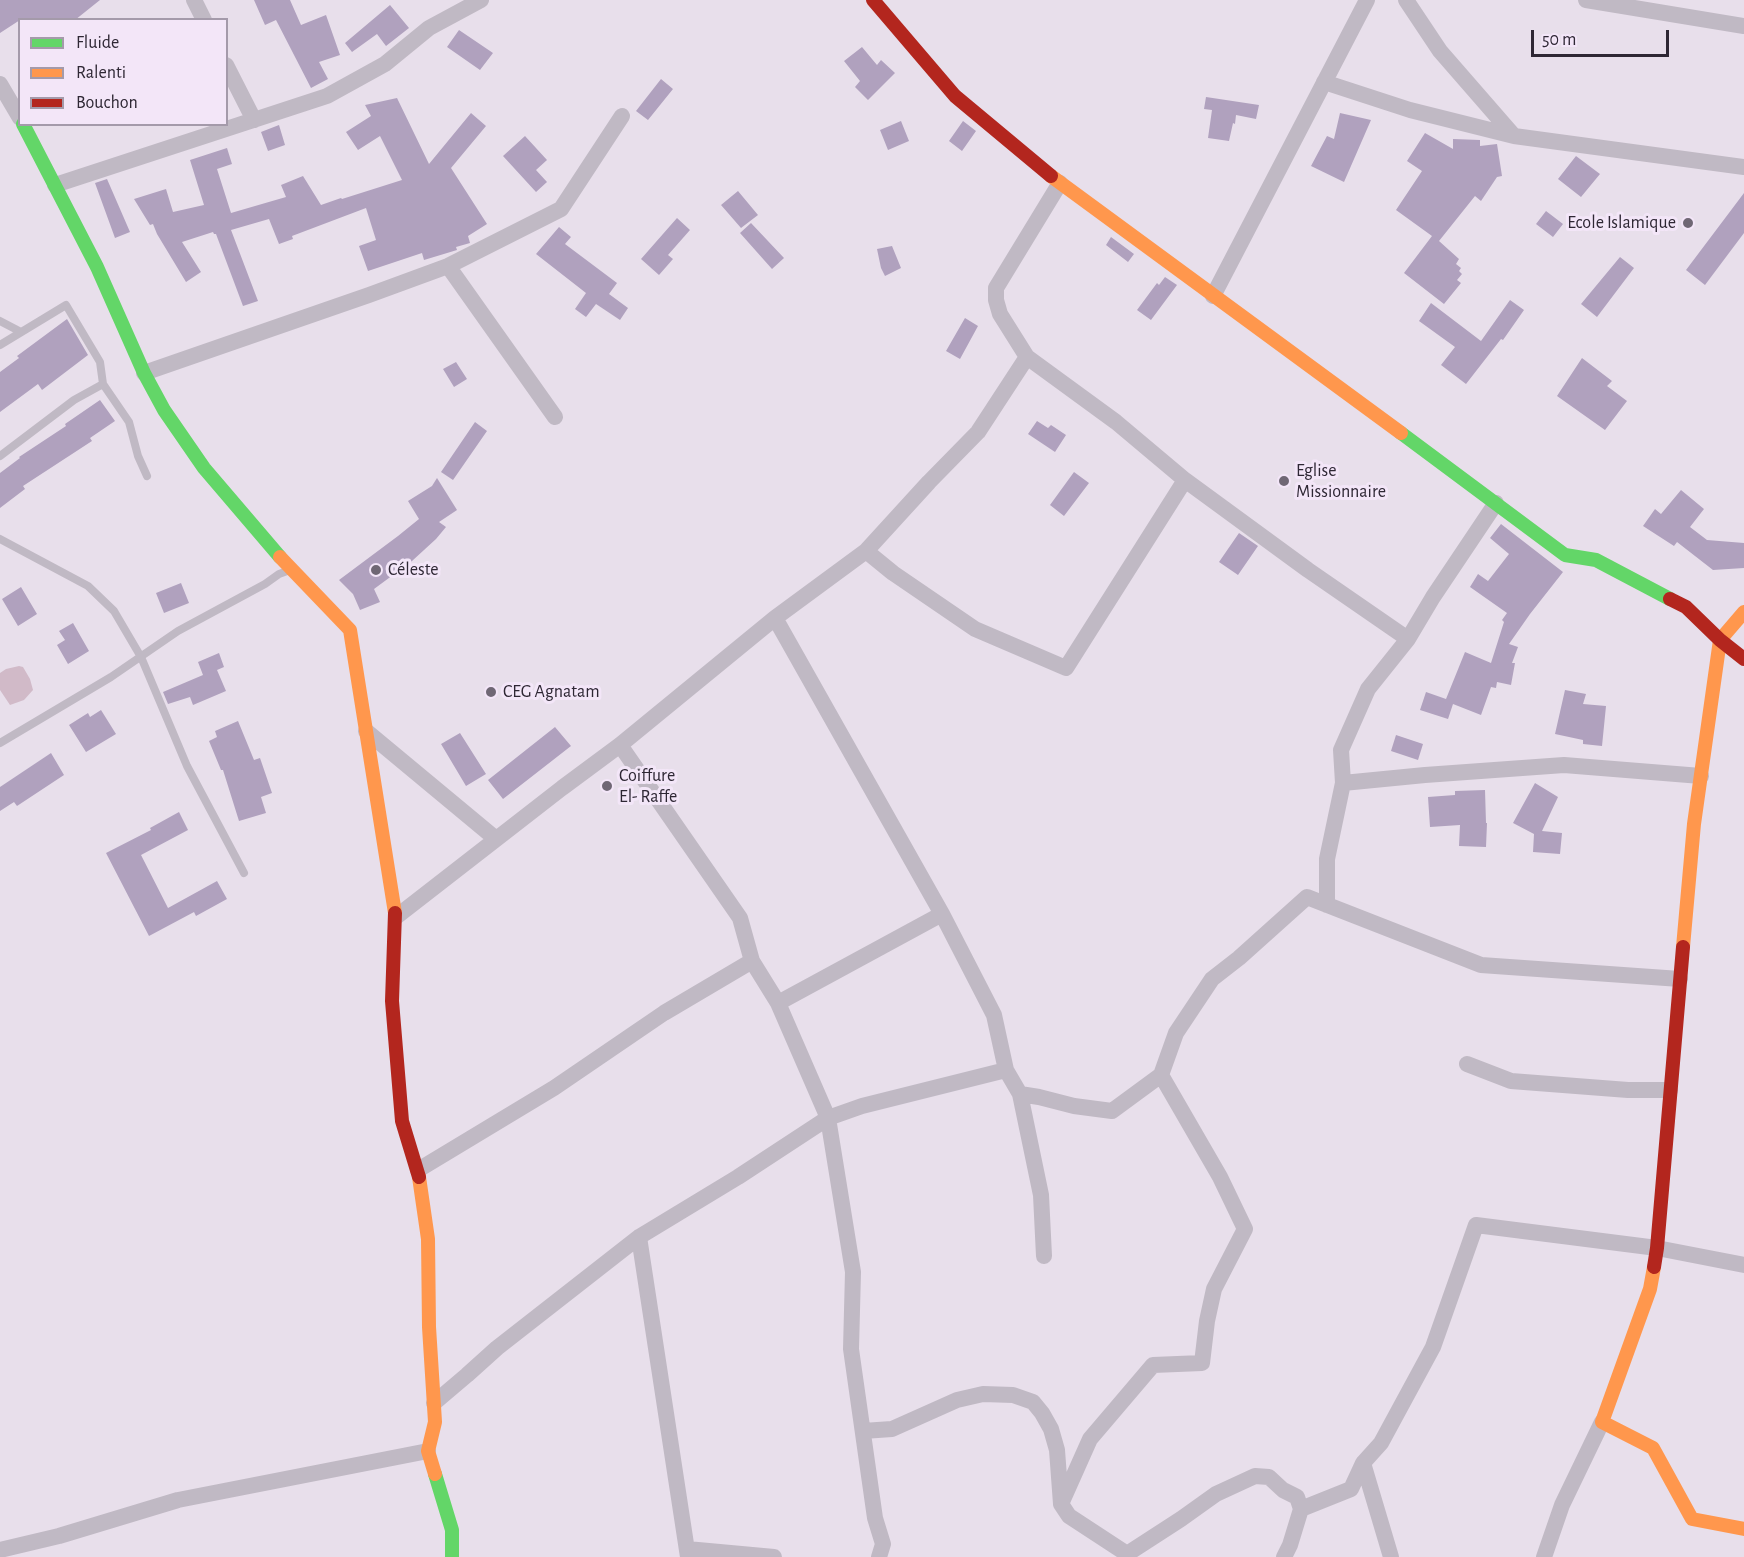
<!DOCTYPE html>
<meta charset="utf-8">
<style>
body{margin:0}
#map{position:relative;width:1744px;height:1557px;overflow:hidden;background:#e8dfeb;font-family:"Alegreya Sans",sans-serif}
canvas{display:block}
.legend{position:absolute;left:18px;top:18px;width:210px;height:108px;box-sizing:border-box;background:#f3e6f8;border:2px solid #a49aaa;margin:0;padding:8px 10px;list-style:none;font-size:18px;color:#2e2734}
.legend li{display:flex;align-items:center;gap:12px;height:30px}
.legend b{width:30px;border:2px solid #a49aaa}
.scale{position:absolute;left:1531px;top:30px;width:138px;height:27px;box-sizing:border-box;border:3px solid #2e2734;border-top:0;padding-left:8px;font-size:18px;line-height:21px;white-space:nowrap;color:#2e2734;-webkit-text-stroke:4px #f3e6f8;paint-order:stroke}
</style>
<div id="map">
<canvas width="1744" height="1557"></canvas>
<ul class="legend">
<li><b style="height:8px;background:#63d668"></b>Fluide</li>
<li><b style="height:8px;background:#ff974d"></b>Ralenti</li>
<li><b style="height:8px;background:#b3261e"></b>Bouchon</li>
</ul>
<div class="scale">50 m</div>
</div>
<script>
const ctx = document.querySelector('canvas').getContext('2d');
ctx.lineJoin = 'round';
function paint(path, color) {
  ctx.fillStyle = color;
  ctx.fill(path, 'evenodd');
}
function poly(rows) {
  const path = new Path2D();
  for (const r of rows) {
    path.moveTo(r[0], r[1]);
    for (let i = 2; i < r.length; i += 2) path.lineTo(r[i], r[i + 1]);
  }
  return path;
}
function stroke(path, color, width, dash) {
  ctx.strokeStyle = color;
  ctx.lineWidth = width;
  ctx.lineCap = dash ? 'butt' : 'round';
  ctx.setLineDash(dash || []);
  ctx.stroke(path);
}
function drawText(font, color, halo, rows, align = 'center') {
  ctx.font = font + ' "Alegreya Sans",sans-serif';
  ctx.lineWidth = 6;
  ctx.setLineDash([]);
  ctx.textBaseline = 'middle';
  ctx.strokeStyle = halo;
  ctx.fillStyle = color;
  for (const [text, x, y, turn = 0] of rows) {
    ctx.save();
    ctx.translate(x, y);
    ctx.rotate((+turn || 0) * Math.PI / 180);
    ctx.textAlign = isNaN(turn) ? turn : align;
    if (halo) ctx.strokeText(text, 0, 0);
    ctx.fillText(text, 0, 0);
    ctx.restore();
  }
}
const green = poly([
 [19,666,23,667,30,679,33,690,24,700,10,705,0,690,0,673,6,669]
]);
const building = poly([
 [0,0,100,0,75,20,20,20,0,33],
 [254,0,290,0,301,25,326,15,340,55,319,62,328,79,311,88,276,20,265,25],
 [390,5,409,28,386,46,377,34,352,52,345,43],
 [459,30,493,53,480,70,447,47],
 [862,47,877,65,881,60,895,73,868,100,855,87,860,81,844,61],
 [661,79,673,89,648,120,636,111],
 [1206,97,1259,105,1256,119,1236,115,1235,124,1233,123,1229,141,1208,138,1212,110,1204,109],
 [397,98,429,164,471,113,486,126,451,168,487,224,468,236,470,243,456,247,457,250,424,260,422,253,368,271,359,246,376,240,366,208,292,236,293,239,279,244,269,219,231,230,258,301,243,306,216,234,214,234,213,232,182,242,201,272,186,282,157,234,153,224,150,225,134,199,166,189,173,212,204,205,190,160,227,148,232,164,217,169,231,213,286,197,281,185,303,176,321,205,341,198,342,199,402,180,380,136,358,150,346,132,371,116,365,105],
 [1340,113,1371,120,1344,182,1311,166,1327,136,1334,139],
 [901,121,909,141,888,150,880,130],
 [963,121,976,131,962,151,949,141],
 [279,125,285,145,268,151,261,132],
 [1425,133,1453,149,1453,139,1480,140,1480,146,1497,144,1502,176,1497,177,1481,201,1475,196,1439,241,1459,259,1456,264,1461,268,1459,271,1462,274,1457,280,1461,283,1444,304,1404,273,1432,236,1396,210,1422,171,1407,161],
 [525,136,547,160,536,170,547,182,536,192,503,156],
 [1576,156,1600,174,1581,197,1558,179],
 [107,179,130,232,115,238,95,183],
 [738,191,758,215,741,228,721,205],
 [1744,193,1744,233,1705,285,1686,270],
 [1546,211,1563,224,1553,237,1536,224],
 [677,218,690,230,668,255,673,259,659,275,641,259],
 [751,223,784,258,772,269,740,233],
 [559,227,571,237,565,244,617,283,609,294,628,308,620,320,596,304,586,317,575,309,586,293,536,254],
 [1111,237,1134,254,1128,262,1106,245],
 [892,246,901,268,885,276,881,268,877,249],
 [1620,257,1634,268,1597,317,1581,304],
 [1165,277,1177,285,1151,320,1137,310,1157,283,1159,285],
 [1510,300,1524,310,1503,340,1501,339,1466,384,1441,365,1455,347,1419,321,1431,303,1481,341],
 [965,318,978,326,960,359,946,351],
 [67,319,88,355,42,390,38,384,0,412,0,372,19,358,17,356],
 [1582,358,1612,381,1607,386,1627,401,1605,430,1557,396],
 [456,362,467,379,454,387,443,369],
 [100,400,115,421,90,438,92,441,23,486,25,489,0,508,0,473,20,458,19,457,66,426,65,424],
 [1037,421,1048,428,1051,425,1066,435,1055,452,1028,434],
 [475,422,487,431,453,480,441,472],
 [1074,472,1089,483,1064,516,1050,505],
 [437,478,457,510,439,522,446,527,436,539,412,561,374,589,380,602,360,610,353,594,339,580,398,536,419,519,408,501,432,486],
 [1681,490,1704,509,1690,527,1707,540,1744,543,1744,568,1713,570,1677,542,1674,546,1643,526,1655,509,1661,514],
 [1501,524,1563,572,1530,614,1509,644,1518,647,1512,663,1515,663,1511,685,1497,682,1496,688,1491,687,1481,715,1453,704,1448,719,1420,710,1426,692,1446,699,1465,652,1491,663,1504,622,1502,620,1507,613,1470,587,1478,574,1488,581,1509,554,1490,538],
 [1239,533,1258,546,1238,575,1219,562],
 [181,583,189,603,164,613,156,593],
 [21,587,37,614,18,626,2,599],
 [73,623,89,651,68,664,57,645,65,640,59,631],
 [219,653,224,667,217,670,226,691,193,705,190,697,168,704,163,692,203,675,198,662],
 [1565,690,1586,694,1583,704,1606,706,1602,746,1583,744,1583,740,1555,734],
 [101,710,116,734,86,752,69,725,88,713,90,717],
 [238,721,254,760,260,758,272,793,261,797,266,813,239,821,223,770,221,770,209,741,217,737,215,731],
 [555,727,571,746,503,799,488,780],
 [460,733,486,774,466,786,441,744],
 [1396,735,1423,744,1418,760,1391,751],
 [51,753,64,775,17,806,14,802,0,811,0,787],
 [1535,783,1558,797,1542,831,1562,833,1560,854,1533,852,1534,834,1513,823],
 [1485,790,1486,823,1487,823,1486,847,1459,846,1460,825,1430,827,1428,797,1455,795,1455,791],
 [179,812,188,830,141,855,168,908,217,881,227,899,196,916,194,912,149,936,106,853,151,830,150,828]
]);
const lane = poly([
 [0,321,21,332],
 [0,345,66,305,100,362,103,384,129,422,138,456,147,476],
 [0,456,74,400,103,384],
 [0,539,88,586,114,611,141,657,187,766,244,873],
 [0,743,111,677,178,631,265,584,279,574,290,570]
]);
const street = poly([
 [194,0,204,20],
 [1406,0,1440,51,1514,136,1744,167],
 [1586,0,1744,26],
 [226,65,254,120],
 [1324,82,1410,110,1514,136],
 [0,84,20,118],
 [1060,183,996,288,996,300,1000,314,1027,357,1116,422,1185,480,1308,570,1408,639],
 [55,185,327,96,385,64,429,28,481,0],
 [448,266,555,417],
 [1213,296,1367,0],
 [144,373,369,295,448,266,561,209,622,116],
 [866,551,893,573,975,629,1066,668,1185,480],
 [775,618,942,914,994,1015,1006,1070,1020,1094,1041,1195,1044,1256],
 [366,731,496,839],
 [620,745,740,918,752,961,778,1003,828,1118,853,1272,851,1349,875,1518,883,1544,879,1557],
 [1343,783,1341,750,1368,689,1408,639,1433,597,1496,503],
 [1327,905,1327,859,1343,783,1425,775,1564,765,1701,776],
 [396,917,562,788,620,745,775,618,866,551,929,482,978,432,1027,357],
 [778,1003,942,914],
 [1467,1064,1511,1081,1628,1090,1670,1090],
 [1020,1094,1039,1097,1074,1106,1112,1111,1161,1075,1176,1033,1212,979,1239,958,1307,897,1481,965,1680,979],
 [418,1170,554,1088,664,1013,752,961],
 [639,1237,688,1557],
 [434,1403,467,1375,497,1348,639,1237,738,1177,828,1118,862,1106,1006,1070],
 [863,1431,892,1429,957,1400,983,1394,1013,1395,1033,1402,1042,1413,1051,1429,1057,1450,1061,1504,1069,1516,1127,1554,1128,1557],
 [1061,1504,1090,1439,1153,1365,1202,1363,1207,1321,1214,1289,1245,1229,1220,1177,1161,1075],
 [687,1549,774,1557],
 [0,1550,59,1536,178,1500,428,1451],
 [1127,1554,1181,1519,1216,1494,1255,1476,1269,1477,1283,1490,1297,1497,1301,1509],
 [1284,1557,1290,1545,1301,1509,1351,1489,1363,1463],
 [1391,1557,1363,1463,1381,1443,1433,1347,1476,1225,1657,1248,1744,1265],
 [1544,1557,1562,1505,1602,1422]
]);
const fast = poly([
 [23,124,97,267,144,373,164,410,204,468,280,557],
 [1401,433,1565,555,1596,560,1670,599],
 [435,1474,452,1530,452,1557]
]);
const slow = poly([
 [1051,176,1401,433],
 [280,557,350,630,395,913],
 [1683,947,1694,824,1720,640,1744,612],
 [419,1177,428,1239,429,1327,435,1422,428,1451,435,1474],
 [1654,1267,1650,1289,1602,1422,1653,1448,1692,1519,1744,1529]
]);
const jam = poly([
 [873,0,955,96,1051,176],
 [1670,599,1686,607,1720,640,1744,659],
 [395,913,392,1001,402,1121,419,1177],
 [1654,1267,1657,1248,1683,947]
]);
const markers = [
 [1688,223,6,"#6f6774"],
 [1284,481,6,"#6f6774"],
 [376,570,6,"#6f6774"],
 [491,692,6,"#6f6774"],
 [607,786,6,"#6f6774"]
];
const poiNames = [
 ["Ecole Islamique",1676,223,"right"],
 ["Eglise",1296,471],
 ["Missionnaire",1296,492],
 ["Céleste",388,570],
 ["CEG Agnatam",503,692],
 ["Coiffure",619,776],
 ["El- Raffe",619,797]
];
paint(green, '#d1bac8');
paint(building, '#b0a1be');
stroke(lane, '#c0b9c4', 8);
stroke(street, '#c0b9c4', 16);
stroke(fast, '#63d668', 14);
stroke(slow, '#ff974d', 14);
stroke(jam, '#b3261e', 14);
for (const [x, y, r, color] of markers) {
  const dot = new Path2D();
  dot.arc(x, y, r, 0, 2 * Math.PI);
  ctx.fillStyle = color;
  ctx.fill(dot);
  stroke(dot, '#f3e6f8', 2);
}
drawText('18px', '#2e2734', '#f3e6f8', poiNames, 'left');
</script>
